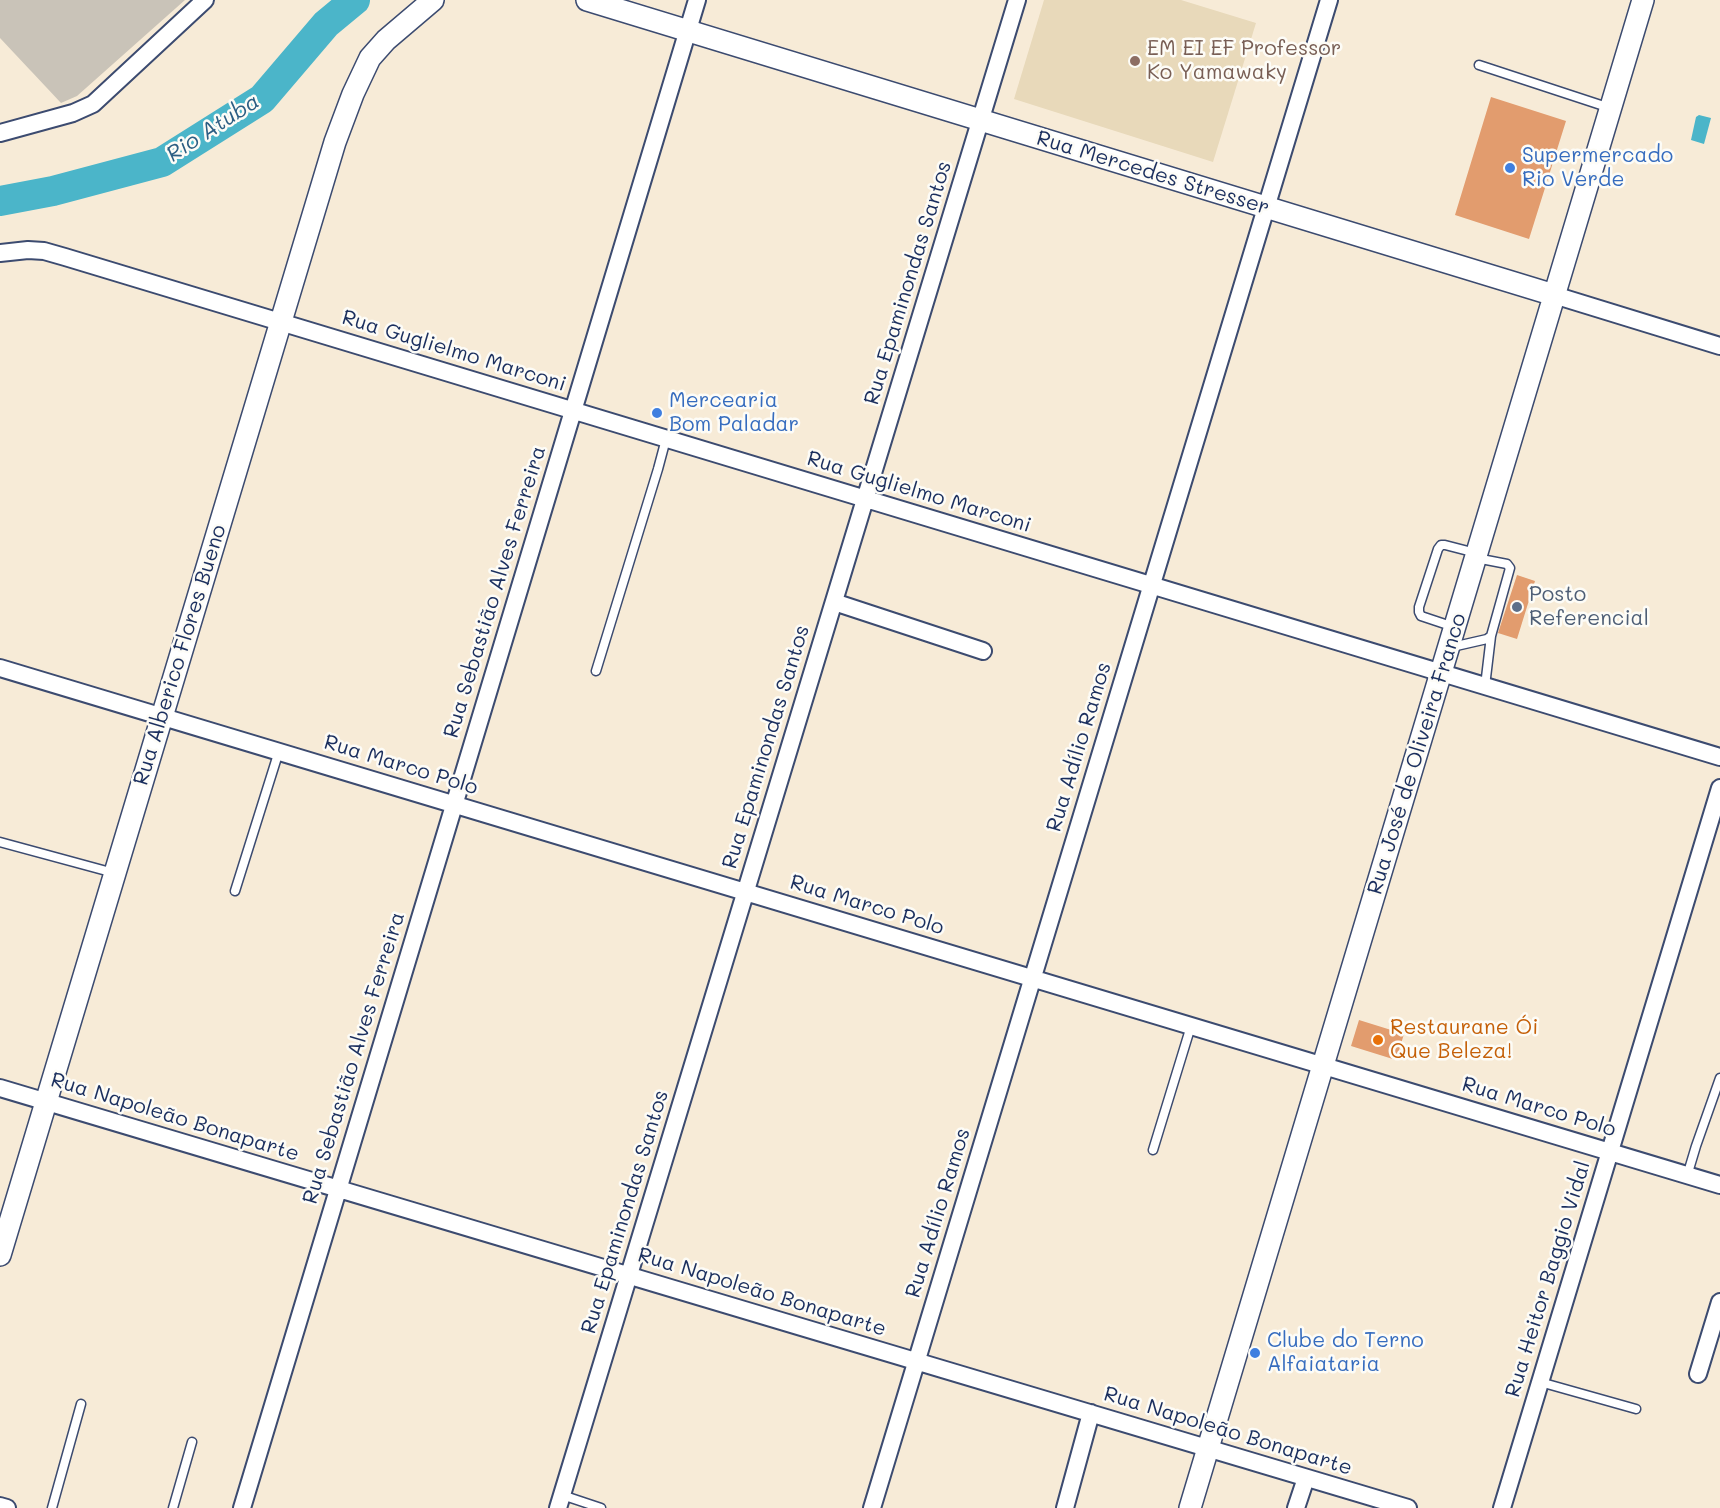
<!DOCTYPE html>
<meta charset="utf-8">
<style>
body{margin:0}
canvas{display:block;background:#f7ebd7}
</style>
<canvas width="1720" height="1508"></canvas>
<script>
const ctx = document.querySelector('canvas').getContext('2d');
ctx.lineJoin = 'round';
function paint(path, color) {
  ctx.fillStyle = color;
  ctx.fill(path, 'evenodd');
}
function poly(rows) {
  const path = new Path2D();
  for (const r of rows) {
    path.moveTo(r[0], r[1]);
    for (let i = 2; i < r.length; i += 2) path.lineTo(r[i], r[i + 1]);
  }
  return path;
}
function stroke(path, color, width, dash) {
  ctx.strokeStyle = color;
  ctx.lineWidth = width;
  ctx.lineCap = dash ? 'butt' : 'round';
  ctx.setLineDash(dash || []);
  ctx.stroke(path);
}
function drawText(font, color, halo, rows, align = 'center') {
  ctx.font = font + ' Mali,sans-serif';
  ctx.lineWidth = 5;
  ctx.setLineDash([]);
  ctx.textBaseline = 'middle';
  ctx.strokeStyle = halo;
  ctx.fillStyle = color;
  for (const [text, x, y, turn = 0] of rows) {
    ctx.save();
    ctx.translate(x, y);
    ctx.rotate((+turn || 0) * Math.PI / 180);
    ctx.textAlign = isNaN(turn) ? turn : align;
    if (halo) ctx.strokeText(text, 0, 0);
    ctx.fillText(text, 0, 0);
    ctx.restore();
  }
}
const built = poly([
 [1044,0,1181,0,1256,23,1213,162,1014,99]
]);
const industrial = poly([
 [0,0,185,0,77,96,61,103,0,38]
]);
const water = poly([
 [1699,115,1711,118,1704,144,1691,140,1696,117]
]);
const river = poly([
 [0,201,53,191,162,162,262,99,326,24,355,0]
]);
const building = poly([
 [1491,97,1566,121,1529,239,1455,215],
 [1517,575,1535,581,1517,639,1498,633],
 [1359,1020,1404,1034,1396,1060,1351,1046]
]);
const service = poly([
 [1479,65,1610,108],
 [1454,627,1421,616,1419,612,1419,607,1438,549,1441,545,1445,545,1476,553],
 [1452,647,1487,639,1491,636,1510,568,1507,564,1476,558],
 [596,671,658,469,666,439],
 [1485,686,1491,636],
 [0,842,114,873],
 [235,891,279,751],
 [1153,1150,1191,1026],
 [1687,1176,1696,1146,1720,1078],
 [1540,1382,1636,1409],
 [562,1495,601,1508],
 [52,1508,81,1404],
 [173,1508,192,1442]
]);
const minor = poly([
 [0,133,73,113,93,104,205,0],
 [0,253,28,250,44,251,65,257,1720,757],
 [1554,295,1720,346],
 [834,602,983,651],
 [0,668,1720,1185],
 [0,1088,1408,1508],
 [1698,1374,1720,1302],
 [0,1506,7,1508],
 [242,1508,697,0],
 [558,1508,1017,0],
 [872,1508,1329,0],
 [1065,1508,1091,1413],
 [1296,1508,1306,1478],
 [1502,1508,1720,788]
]);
const tertiary = poly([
 [587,0,1554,295],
 [0,1255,335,142,353,94,370,58,386,40,433,0],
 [1190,1508,1643,0]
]);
const markers = [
 [1135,61,6,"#8d6e63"],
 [1510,168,6,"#3f7fe0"],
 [657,413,6,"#3f7fe0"],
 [1517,607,6,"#5c6f8a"],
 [1378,1040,6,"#e8710a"],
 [1255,1353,6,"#3f7fe0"]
];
const educationNames = [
 ["EM EI EF Professor",1147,49],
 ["Ko Yamawaky",1147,73]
];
const shopNames = [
 ["Supermercado",1522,156],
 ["Rio Verde",1522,180],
 ["Mercearia",669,401],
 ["Bom Paladar",669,425],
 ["Clube do Terno",1267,1341],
 ["Alfaiataria",1267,1365]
];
const streetNames = [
 ["Rua Mercedes Stresser",1153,173,17],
 ["Rua Epaminondas Santos",908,283,-73],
 ["Rua Guglielmo Marconi",454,351,17],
 ["Rua Guglielmo Marconi",919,492,17],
 ["Rua Sebastião Alves Ferreira",495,592,-73],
 ["Rua Alberico Flores Bueno",180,655,-73],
 ["Rua Epaminondas Santos",766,747,-73],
 ["Rua Adílio Ramos",1079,747,-73],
 ["Rua José de Oliveira Franco",1417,754,-73],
 ["Rua Marco Polo",401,765,17],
 ["Rua Marco Polo",867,905,17],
 ["Rua Sebastião Alves Ferreira",354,1058,-73],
 ["Rua Marco Polo",1539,1107,17],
 ["Rua Napoleão Bonaparte",175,1117,17],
 ["Rua Epaminondas Santos",625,1212,-73],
 ["Rua Adílio Ramos",938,1213,-73],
 ["Rua Heitor Baggio Vidal",1548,1279,-73],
 ["Rua Napoleão Bonaparte",762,1292,17],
 ["Rua Napoleão Bonaparte",1228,1431,17]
];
const serviceNames = [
 ["Posto",1529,595],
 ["Referencial",1529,619]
];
const foodNames = [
 ["Restaurane Ói",1390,1028],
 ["Que Beleza!",1390,1052]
];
const waterNames = [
 ["Rio Atuba",213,128,-33]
];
paint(built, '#e8d9ba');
paint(industrial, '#c9c3b8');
paint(water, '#4bb5c9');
stroke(river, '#4bb5c9', 30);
paint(building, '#e29c6e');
stroke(service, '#3c4b70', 11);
stroke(minor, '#3c4b70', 20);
stroke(tertiary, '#3c4b70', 24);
stroke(service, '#fff', 8);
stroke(minor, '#fff', 16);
stroke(tertiary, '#fff', 21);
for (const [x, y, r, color] of markers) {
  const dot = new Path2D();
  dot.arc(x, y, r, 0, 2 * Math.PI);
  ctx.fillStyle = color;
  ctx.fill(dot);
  stroke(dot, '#fdfcf7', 2);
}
drawText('21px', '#785e54', '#fdfcf7', educationNames, 'left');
drawText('21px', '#366cbe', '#fdfcf7', shopNames, 'left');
drawText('21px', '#1b2f5e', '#fdfcf7', streetNames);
drawText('21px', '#4e5e75', '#fdfcf7', serviceNames, 'left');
drawText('21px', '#c56008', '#fdfcf7', foodNames, 'left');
drawText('italic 22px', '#2c5e83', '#fdfcf7', waterNames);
</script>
